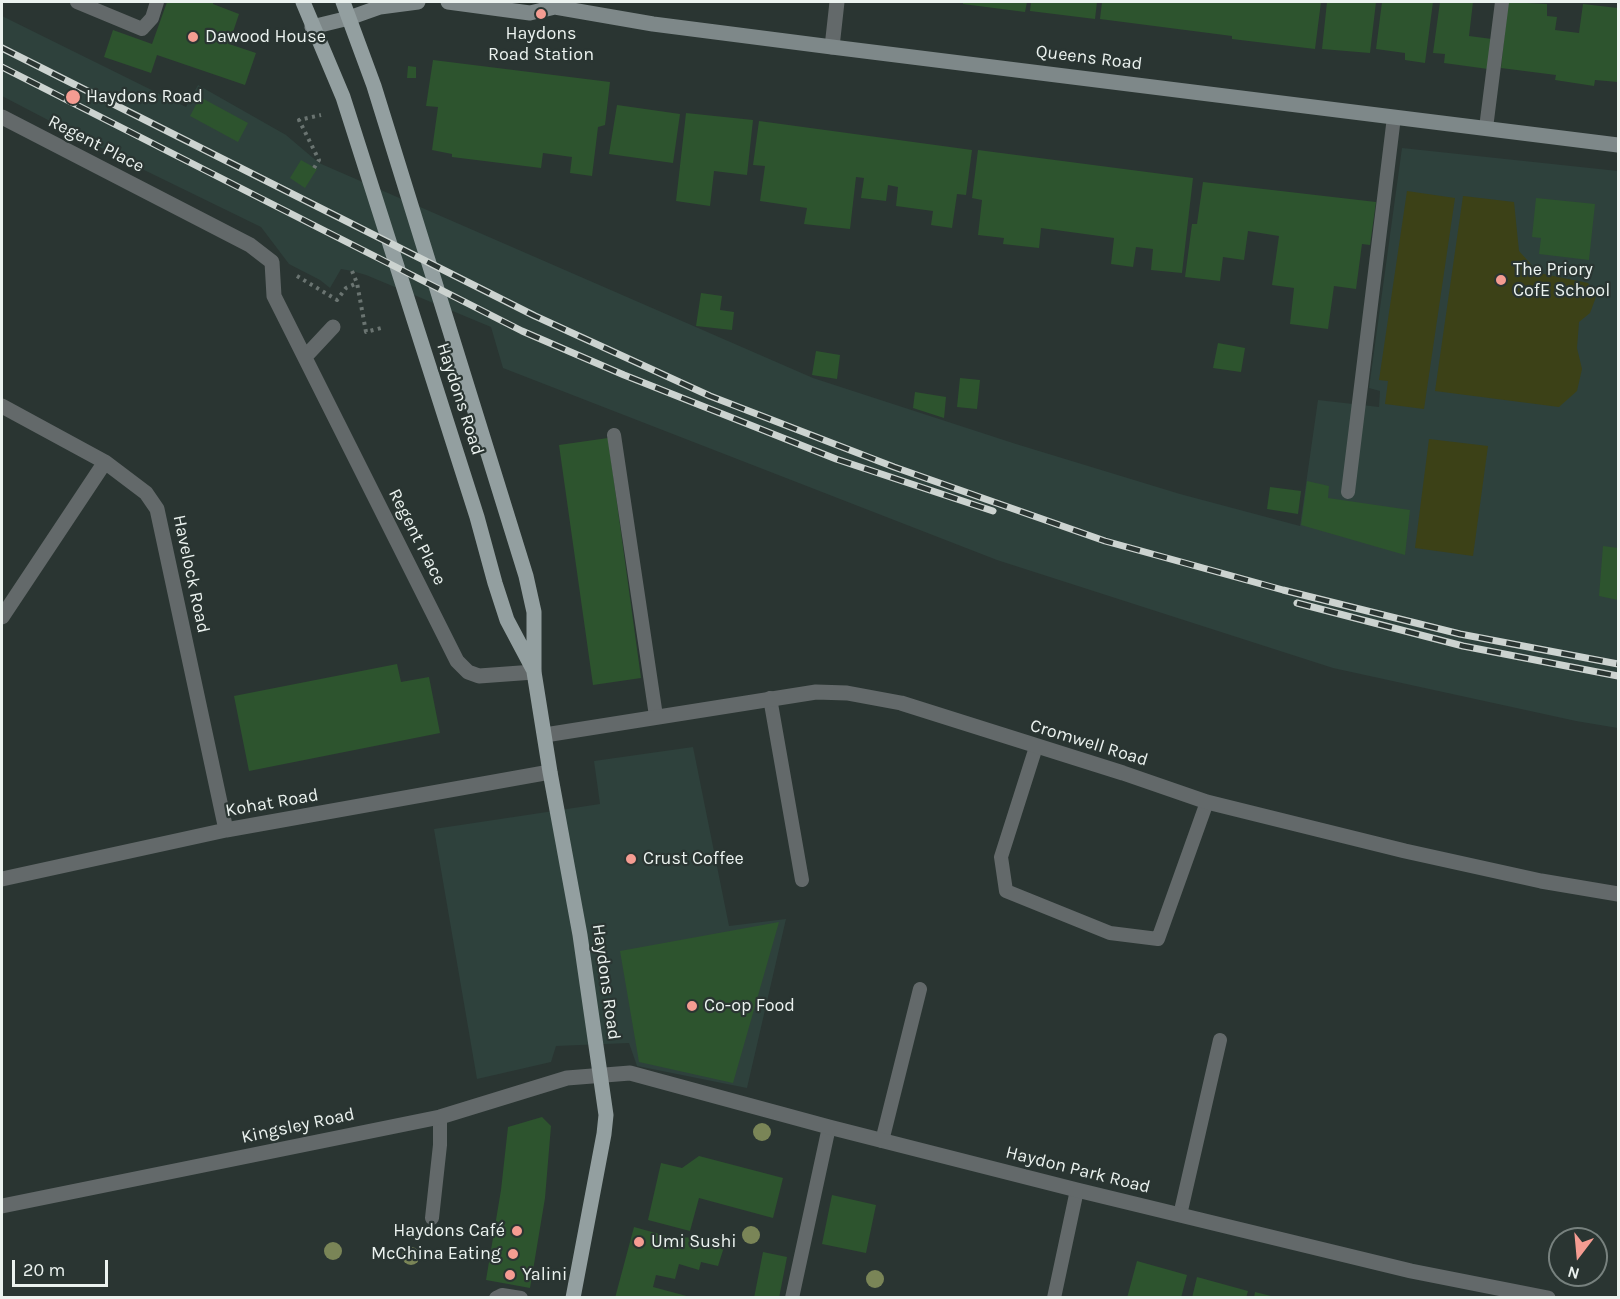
<!DOCTYPE html>
<meta charset="utf-8">
<style>
body{margin:0}
#map{position:relative;width:1620px;height:1299px;overflow:hidden;background:#2a3532;font-family:Karla,sans-serif}
canvas{display:block}
.frame{position:absolute;inset:0;border:3px solid #ebf2ef;pointer-events:none}
.north{position:absolute;left:1548px;top:1227px;width:60px;height:60px;box-sizing:border-box;background:#2a3532;border:2px solid #77817e;border-radius:50%;rotate:196deg;font-size:16px;font-weight:700;line-height:24px;text-align:center;color:#ebf2ef}
.north::after{content:'';display:block;margin:auto;width:21px;height:27px;background:#f59c92;clip-path:polygon(50% 0,100% 100%,50% 72%,0 100%)}
.scale{position:absolute;left:12px;top:1260px;width:96px;height:27px;box-sizing:border-box;border:3px solid #ebf2ef;border-top:0;padding-left:8px;font-size:18px;line-height:21px;white-space:nowrap;color:#ebf2ef;-webkit-text-stroke:4px #2a3532;paint-order:stroke}
</style>
<div id="map">
<canvas width="1620" height="1299"></canvas>
<div class="frame"></div>
<div class="north">N</div>
<div class="scale">20 m</div>
</div>
<script>
const ctx = document.querySelector('canvas').getContext('2d');
ctx.lineJoin = 'round';
function paint(path, color) {
  ctx.fillStyle = color;
  ctx.fill(path, 'evenodd');
}
function poly(rows) {
  const path = new Path2D();
  for (const r of rows) {
    path.moveTo(r[0], r[1]);
    for (let i = 2; i < r.length; i += 2) path.lineTo(r[i], r[i + 1]);
  }
  return path;
}
function stroke(path, color, width, dash) {
  ctx.strokeStyle = color;
  ctx.lineWidth = width;
  ctx.lineCap = dash ? 'butt' : 'round';
  ctx.setLineDash(dash || []);
  ctx.stroke(path);
}
function drawText(font, color, halo, rows, align = 'center') {
  ctx.font = font + ' Karla,sans-serif';
  ctx.lineWidth = 4.5;
  ctx.setLineDash([]);
  ctx.textBaseline = 'middle';
  ctx.strokeStyle = halo;
  ctx.fillStyle = color;
  for (const [text, x, y, turn = 0] of rows) {
    ctx.save();
    ctx.translate(x, y);
    ctx.rotate((+turn || 0) * Math.PI / 180);
    ctx.textAlign = isNaN(turn) ? turn : align;
    if (halo) ctx.strokeText(text, 0, 0);
    ctx.fillText(text, 0, 0);
    ctx.restore();
  }
}
const built = poly([
 [2,16,186,107,198,85,286,135,319,163,813,378,1016,444,1180,494,1300,526,1318,400,1379,407,1380,391,1369,388,1402,148,1618,171,1618,728,1576,721,1333,668,997,560,503,368,491,327,366,275,352,271,341,269,330,288,320,280,289,264,261,227,140,168,2,96],
 [693,747,729,926,786,919,747,1088,637,1066,629,1043,556,1046,551,1062,477,1079,434,829,600,804,594,761]
]);
const green = poly([
 [1407,191,1455,198,1424,409,1385,404,1388,381,1379,380],
 [1463,196,1514,202,1519,251,1539,273,1588,283,1596,297,1590,313,1579,322,1577,348,1582,369,1577,391,1559,407,1435,391],
 [1429,439,1488,446,1473,556,1415,548]
]);
const building = poly([
 [167,2,213,2,213,4,239,14,229,44,256,53,245,85,157,55,151,73,104,57,113,30,152,44],
 [963,2,1027,2,1025,12,963,4],
 [1031,2,1097,2,1095,19,1030,11],
 [1102,2,1321,2,1315,49,1232,39,1232,36,1100,19],
 [1327,2,1376,2,1370,53,1322,49],
 [1382,2,1433,2,1425,63,1405,60,1405,53,1376,49],
 [1440,2,1473,2,1469,36,1492,39,1488,69,1444,63,1445,54,1433,53],
 [1508,2,1547,4,1547,16,1557,17,1555,30,1579,33,1583,4,1618,8,1618,82,1595,80,1594,86,1555,80,1556,75,1501,68],
 [433,60,610,82,605,125,598,127,592,176,570,173,572,157,543,153,541,168,452,157,452,154,432,150,438,107,426,106],
 [408,66,416,67,416,78,407,78],
 [200,97,248,123,238,142,190,116],
 [617,105,680,114,673,163,609,154],
 [686,113,753,120,747,175,714,171,710,206,676,201],
 [759,121,972,150,966,195,957,194,952,228,931,225,933,211,896,206,898,187,888,185,886,201,861,198,864,178,856,177,850,229,804,224,807,208,760,201,765,166,753,165],
 [978,150,1193,178,1182,273,1151,270,1153,249,1136,247,1133,267,1111,264,1114,238,1041,228,1039,248,1003,244,1004,238,978,235,982,200,972,198],
 [301,160,317,169,305,188,290,178],
 [1203,182,1376,202,1370,245,1362,244,1356,289,1334,286,1328,329,1290,324,1294,288,1272,285,1279,236,1248,231,1244,260,1223,257,1220,281,1185,277,1192,224,1197,224],
 [1536,198,1595,204,1589,260,1539,254,1541,238,1532,237],
 [701,293,722,296,720,310,734,312,732,330,696,326],
 [1218,343,1245,348,1241,372,1213,368],
 [816,351,840,355,837,379,812,375],
 [960,378,980,380,977,409,957,407],
 [915,392,946,397,944,418,913,408],
 [608,438,641,678,593,685,559,445],
 [1307,481,1329,486,1328,498,1410,510,1405,555,1301,525],
 [1270,487,1301,491,1298,514,1267,509],
 [1603,546,1618,548,1618,600,1599,596],
 [397,664,401,682,429,677,440,733,249,771,234,696],
 [779,922,733,1083,639,1062,620,951],
 [542,1117,551,1126,545,1198,530,1288,486,1280,501,1190,508,1127],
 [699,1156,783,1178,773,1218,699,1198,690,1231,648,1220,661,1163,682,1168],
 [832,1195,876,1205,866,1253,822,1244],
 [634,1227,674,1238,700,1237,725,1244,718,1266,701,1262,699,1270,679,1264,675,1279,656,1275,653,1287,694,1298,615,1298],
 [763,1252,787,1257,779,1298,754,1298],
 [1137,1261,1187,1275,1181,1298,1127,1298],
 [1197,1277,1248,1291,1246,1298,1192,1298],
 [1255,1292,1275,1297,1275,1298,1254,1298]
]);
const path = poly([
 [314,168,319,160,299,120,321,115],
 [352,271,357,283,366,332,385,327],
 [297,276,337,300,346,288,357,283]
]);
const lane = poly([
 [77,2,142,29,152,18,157,2],
 [1486,128,1502,2],
 [614,435,656,716],
 [1348,492,1394,117],
 [770,698,802,880],
 [1036,747,1001,857,1006,891,1110,933,1158,939,1207,802],
 [882,1141,920,989],
 [1180,1215,1220,1040],
 [432,1218,440,1145,440,1117],
 [496,1298,502,1295,521,1298],
 [792,1298,829,1127],
 [1054,1298,1077,1190]
]);
const street = poly([
 [832,47,837,2],
 [2,117,250,245,272,262,274,296,457,661,468,672,479,676,534,672],
 [305,357,333,327],
 [2,406,105,462,146,493,157,509,226,830],
 [2,617,105,462],
 [545,735,816,692,847,693,901,703,1123,773,1207,802,1405,851,1541,881,1618,894],
 [2,879,226,830,550,772],
 [2,1206,440,1117,567,1078,630,1073,829,1127,1077,1190,1411,1271,1548,1298]
]);
const secondary = poly([
 [448,2,530,13,555,7,653,24,832,47,1618,145],
 [312,27,349,18,380,7,418,2]
]);
const primary = poly([
 [303,2,343,97,477,517,495,583,507,620,533,669],
 [343,2,374,86,526,576,534,612,534,672,550,772,580,935,606,1115,604,1134,573,1298]
]);
const rail = poly([
 [2,48,535,316,710,396,894,467,1105,541,1283,590,1460,634,1618,664],
 [2,67,522,331,624,375,836,459,993,511],
 [1297,603,1463,646,1618,676]
]);
const trees = [
 [762,1132],
 [751,1235],
 [333,1251],
 [411,1256],
 [875,1279]
];
const markers = [
 [541,14,6,"#f59c92"],
 [193,37,6,"#f59c92"],
 [73,97,8,"#f59c92"],
 [1501,280,6,"#f59c92"],
 [631,859,6,"#f59c92"],
 [692,1006,6,"#f59c92"],
 [517,1231,6,"#f59c92"],
 [639,1242,6,"#f59c92"],
 [513,1254,6,"#f59c92"],
 [510,1275,6,"#f59c92"]
];
const poiNames = [
 ["Haydons",541,34,"center"],
 ["Road Station",541,55,"center"],
 ["Dawood House",205,37],
 ["Haydons Road",86,97],
 ["The Priory",1513,270],
 ["CofE School",1513,291],
 ["Crust Coffee",643,859],
 ["Co-op Food",704,1006],
 ["Haydons Café",505,1231,"right"],
 ["Umi Sushi",651,1242],
 ["McChina Eating",501,1254,"right"],
 ["Yalini",522,1275]
];
const streetNames = [
 ["Queens Road",1089,58,7],
 ["Regent Place",96,144,27],
 ["Haydons Road",460,399,72],
 ["Regent Place",417,537,63],
 ["Havelock Road",191,574,78],
 ["Cromwell Road",1089,743,17],
 ["Kohat Road",272,803,-10],
 ["Haydons Road",606,982,82],
 ["Kingsley Road",298,1126,-12],
 ["Haydon Park Road",1078,1170,14]
];
paint(built, '#2e413c');
paint(green, '#3c4117');
paint(building, '#2d542e');
stroke(path, '#6a7471', 4, [3, 4.5]);
stroke(lane, '#63696a', 14);
stroke(street, '#63696a', 15);
stroke(secondary, '#7e8889', 15);
stroke(primary, '#939fa0', 15);
stroke(rail, '#ccd3d0', 7);
stroke(rail, '#2a3532', 4.5, [14]);
ctx.fillStyle = '#7a8557';
for (const [x, y] of trees) {
  ctx.beginPath();
  ctx.arc(x, y, 9, 0, 2 * Math.PI);
  ctx.fill();
}
for (const [x, y, r, color] of markers) {
  const dot = new Path2D();
  dot.arc(x, y, r, 0, 2 * Math.PI);
  ctx.fillStyle = color;
  ctx.fill(dot);
  stroke(dot, '#2a3532', 2);
}
drawText('18px', '#ebf2ef', '#2a3532', poiNames, 'left');
drawText('18px', '#ebf2ef', '#2a3532', streetNames);
</script>
